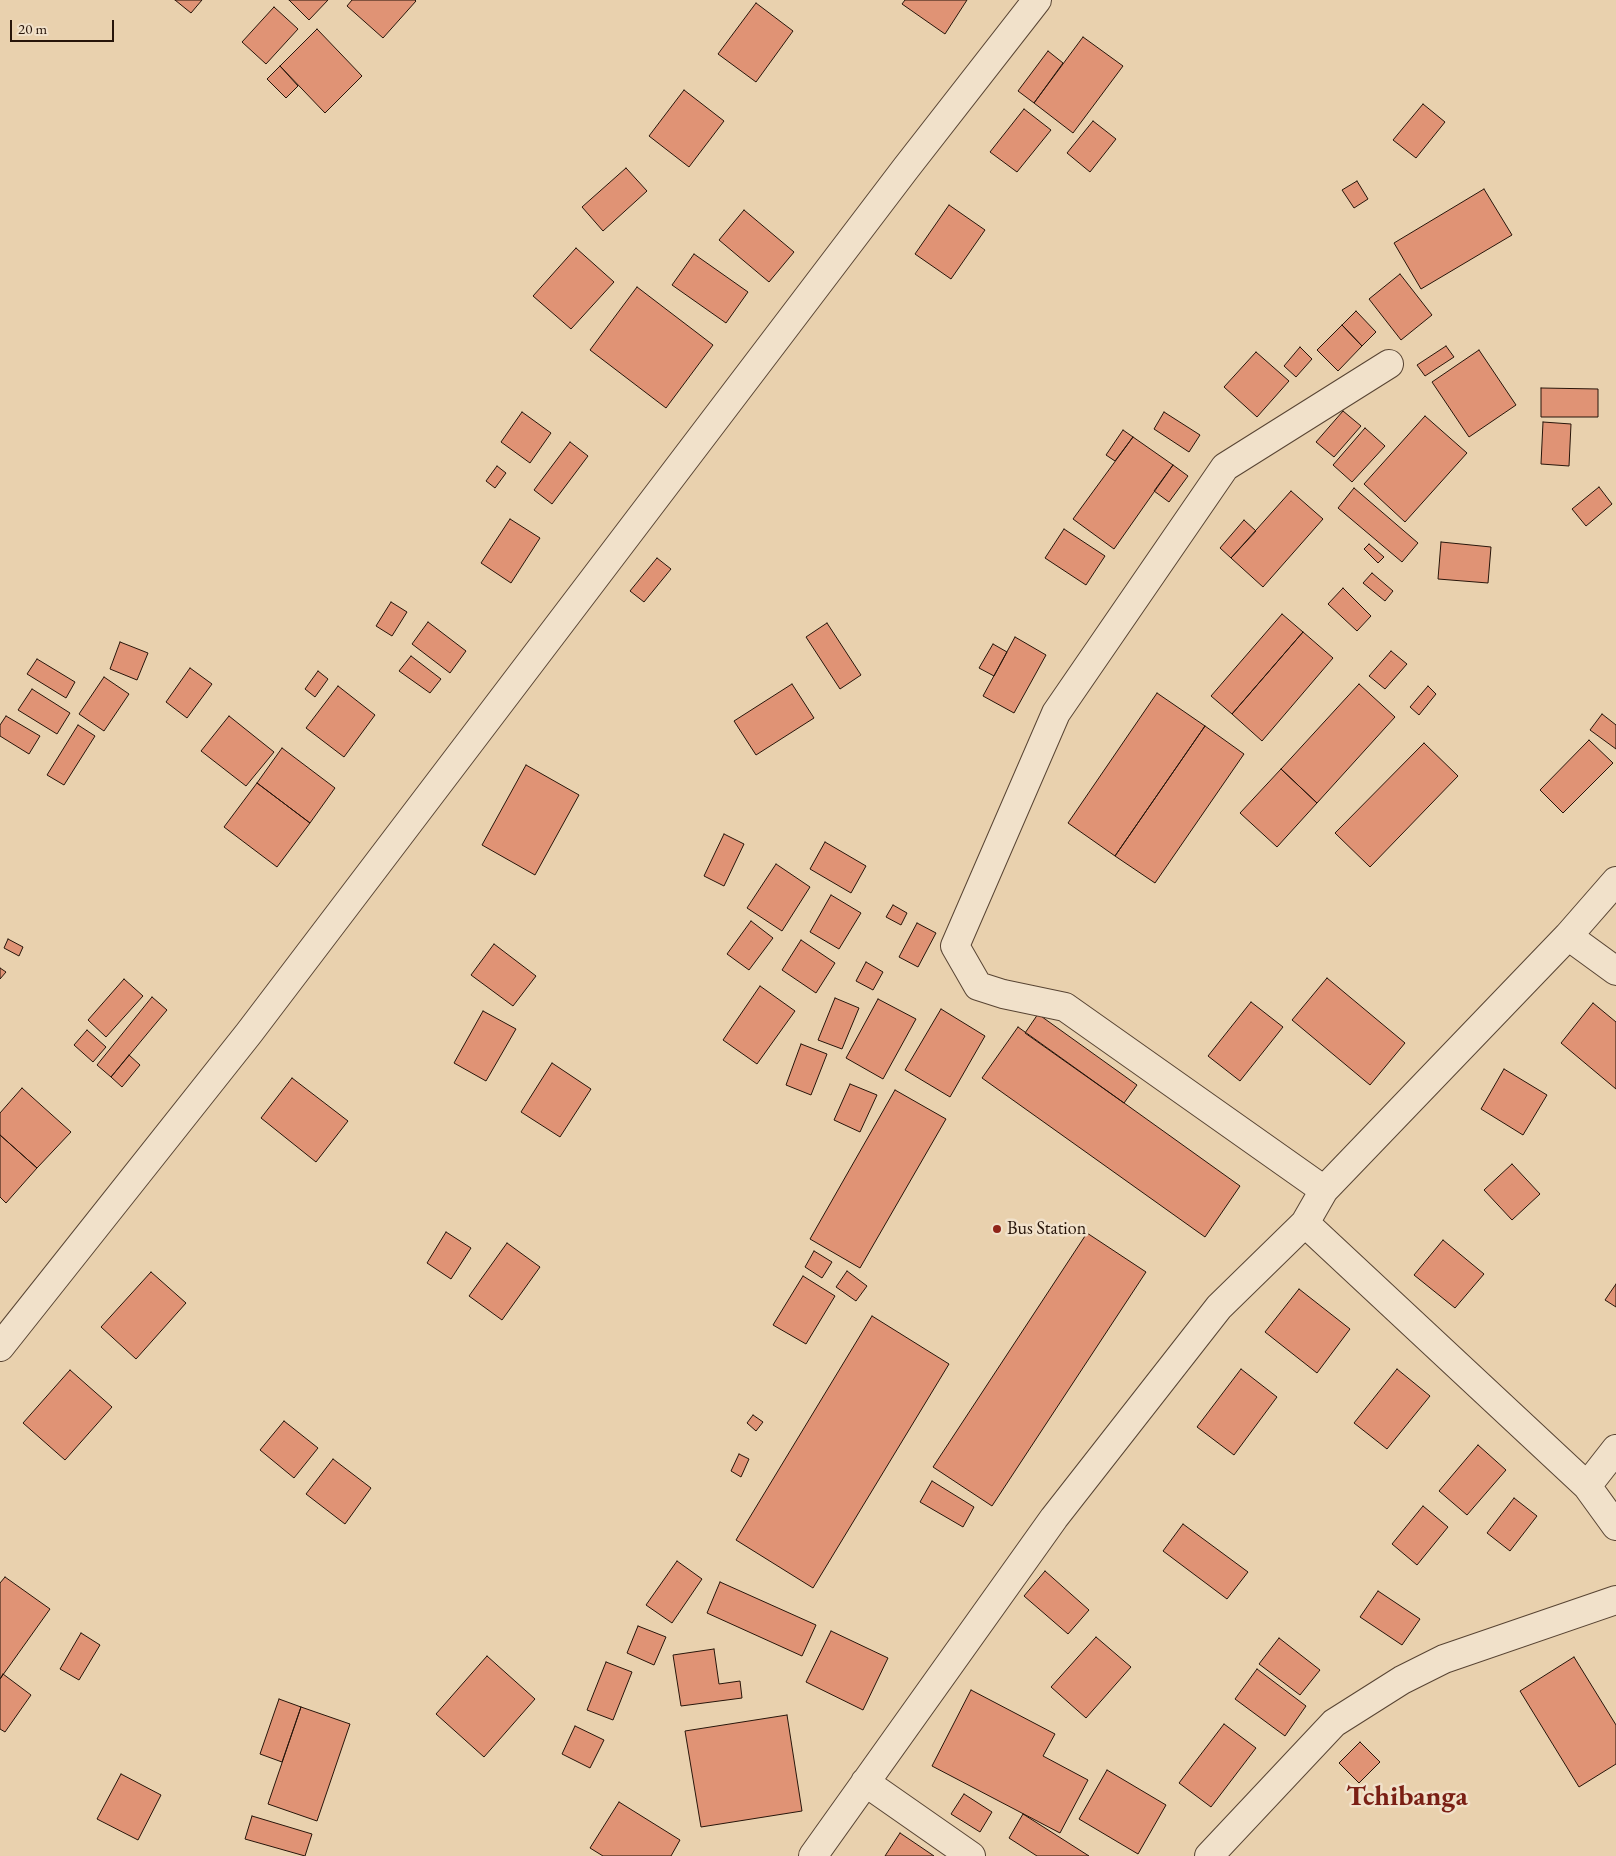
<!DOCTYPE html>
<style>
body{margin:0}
#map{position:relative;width:1616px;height:1856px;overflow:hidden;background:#e9d1ae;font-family:"EB Garamond",serif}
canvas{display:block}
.scale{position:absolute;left:10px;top:20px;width:104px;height:22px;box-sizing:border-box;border:2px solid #27150a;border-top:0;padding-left:6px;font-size:15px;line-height:18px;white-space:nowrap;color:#27150a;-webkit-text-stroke:4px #f1e1ca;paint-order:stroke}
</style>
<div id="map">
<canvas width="1616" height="1856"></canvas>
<div class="scale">20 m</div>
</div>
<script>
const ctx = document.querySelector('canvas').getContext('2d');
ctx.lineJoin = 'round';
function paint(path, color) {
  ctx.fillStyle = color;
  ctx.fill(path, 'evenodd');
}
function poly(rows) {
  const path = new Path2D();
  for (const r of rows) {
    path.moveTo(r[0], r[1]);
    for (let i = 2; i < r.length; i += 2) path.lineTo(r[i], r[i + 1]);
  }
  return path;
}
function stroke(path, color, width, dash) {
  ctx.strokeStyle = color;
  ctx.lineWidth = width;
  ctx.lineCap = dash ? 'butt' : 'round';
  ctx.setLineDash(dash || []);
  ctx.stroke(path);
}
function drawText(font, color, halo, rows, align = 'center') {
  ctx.font = font + ' "EB Garamond",serif';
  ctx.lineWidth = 5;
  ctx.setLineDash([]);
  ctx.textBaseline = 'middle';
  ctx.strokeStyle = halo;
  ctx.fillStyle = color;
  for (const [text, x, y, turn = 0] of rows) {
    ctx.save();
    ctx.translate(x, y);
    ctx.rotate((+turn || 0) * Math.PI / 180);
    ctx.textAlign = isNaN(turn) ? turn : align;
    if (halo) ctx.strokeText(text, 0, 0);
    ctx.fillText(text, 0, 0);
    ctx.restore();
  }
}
const building = poly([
 [175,0,202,0,191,13,175,0],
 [289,0,328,0,309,20,289,0],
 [352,0,415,0,416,1,383,38,347,6,352,0],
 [905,0,967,0,945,34,902,4,905,0],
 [756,3,793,31,756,82,718,54,756,3],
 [274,7,298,29,266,64,242,42,274,7],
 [317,29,362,76,325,113,280,66,317,29],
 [1083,37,1123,66,1073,133,1034,103,1083,37],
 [1048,51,1063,63,1034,103,1018,91,1048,51],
 [280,66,298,86,286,98,267,79,280,66],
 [684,90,724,121,689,167,649,136,684,90],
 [1423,104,1445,122,1416,158,1393,140,1423,104],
 [1024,109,1051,130,1017,172,990,152,1024,109],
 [1093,121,1116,139,1090,172,1067,153,1093,121],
 [626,168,647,191,603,231,582,207,626,168],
 [1357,181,1368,199,1354,208,1342,190,1357,181],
 [1484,189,1512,235,1421,289,1394,243,1484,189],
 [949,205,985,230,951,279,915,254,949,205],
 [744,210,794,252,769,282,719,240,744,210],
 [576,248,614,282,571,329,533,296,576,248],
 [694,254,748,292,726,323,672,285,694,254],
 [1400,274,1432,315,1401,340,1369,299,1400,274],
 [637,287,713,345,666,408,590,350,637,287],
 [1356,311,1376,332,1362,346,1342,325,1356,311],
 [1342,325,1362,346,1338,371,1317,350,1342,325],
 [1446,346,1454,357,1425,376,1417,365,1446,346],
 [1300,347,1312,359,1296,377,1284,366,1300,347],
 [1479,350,1516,405,1469,437,1432,382,1479,350],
 [1256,352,1289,381,1257,417,1224,387,1256,352],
 [1541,388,1598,389,1598,417,1541,417,1541,388],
 [1343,411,1361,426,1334,457,1316,442,1343,411],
 [522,412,551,433,530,463,501,442,522,412],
 [1164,412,1200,435,1189,452,1154,429,1164,412],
 [1425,416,1467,453,1405,522,1364,484,1425,416],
 [1543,422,1571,424,1569,466,1541,464,1543,422],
 [1365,428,1385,446,1352,482,1333,465,1365,428],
 [1123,430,1133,437,1115,461,1106,455,1123,430],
 [1133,437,1173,465,1114,549,1073,519,1133,437],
 [570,442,588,456,552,504,534,490,570,442],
 [1173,465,1188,476,1169,502,1154,491,1173,465],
 [497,466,506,473,495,488,486,481,497,466],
 [1599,487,1612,504,1586,526,1572,509,1599,487],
 [1354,488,1418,543,1402,562,1338,508,1354,488],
 [1291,491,1323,519,1263,587,1231,558,1291,491],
 [510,519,540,538,511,583,481,563,510,519],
 [1244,520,1256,531,1231,558,1220,548,1244,520],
 [1064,529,1105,556,1086,585,1045,558,1064,529],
 [1441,542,1491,547,1488,583,1438,579,1441,542],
 [1369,544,1384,557,1378,563,1364,549,1369,544],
 [657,558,671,569,644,602,630,591,657,558],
 [1372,573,1393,591,1385,601,1363,583,1372,573],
 [1343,588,1371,616,1357,631,1328,604,1343,588],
 [391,602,407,612,392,636,376,626,391,602],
 [1282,614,1303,632,1232,714,1211,696,1282,614],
 [428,622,466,651,450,673,412,644,428,622],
 [827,623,861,675,840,689,806,637,827,623],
 [1303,632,1333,658,1262,741,1232,714,1303,632],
 [1015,637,1046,655,1014,713,983,696,1015,637],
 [120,642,148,653,137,680,110,669,120,642],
 [993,644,1007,652,994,676,979,668,993,644],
 [1391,651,1407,664,1385,689,1369,676,1391,651],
 [411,656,441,679,430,693,399,671,411,656],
 [37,659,75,682,66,698,27,674,37,659],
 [190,668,212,684,187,718,166,702,190,668],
 [318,671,328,679,315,697,305,689,318,671],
 [104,677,129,694,104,731,79,714,104,677],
 [792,684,814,718,756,755,734,721,792,684],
 [1359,684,1395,717,1317,803,1281,769,1359,684],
 [338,686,375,715,344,757,306,728,338,686],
 [1428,686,1436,694,1419,715,1410,707,1428,686],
 [32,689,70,713,57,734,18,710,32,689],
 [1157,693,1205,726,1115,856,1068,823,1157,693],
 [1602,714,1616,725,1616,749,1590,730,1602,714],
 [6,716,40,736,29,754,0,736,0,725,6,716],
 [229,716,274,752,246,786,201,751,229,716],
 [78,725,95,736,64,785,47,775,78,725],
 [1205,726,1244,754,1155,883,1115,856,1205,726],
 [1589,740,1613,763,1563,813,1540,790,1589,740],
 [1424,743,1458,776,1370,867,1335,833,1424,743],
 [282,748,335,788,310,823,257,783,282,748],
 [526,765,579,795,535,875,482,845,526,765],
 [1281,769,1317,803,1277,847,1240,813,1281,769],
 [257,783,310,823,277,867,224,827,257,783],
 [724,834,744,844,724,886,704,876,724,834],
 [825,842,866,866,851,893,810,869,825,842],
 [776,864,810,887,782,931,747,908,776,864],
 [831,895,861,913,839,949,810,932,831,895],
 [893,905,907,913,901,925,886,917,893,905],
 [751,921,773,938,749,970,727,954,751,921],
 [917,923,936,933,918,967,899,957,917,923],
 [8,939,23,947,19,956,4,948,8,939],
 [801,940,835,963,816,993,782,970,801,940],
 [494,944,536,976,513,1006,471,975,494,944],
 [866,962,883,972,873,990,856,981,866,962],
 [0,968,6,972,0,979,0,968],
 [1327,978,1405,1043,1370,1085,1292,1020,1327,978],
 [124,979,143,996,106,1037,88,1020,124,979],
 [760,986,795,1011,757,1064,723,1040,760,986],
 [152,997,167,1010,111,1077,97,1065,152,997],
 [835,998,859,1008,842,1049,818,1040,835,998],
 [878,999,916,1019,883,1079,846,1058,878,999],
 [1251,1002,1283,1027,1240,1081,1208,1056,1251,1002],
 [1593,1003,1616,1022,1616,1089,1561,1043,1593,1003],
 [941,1009,985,1036,950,1097,905,1070,941,1009],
 [483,1011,516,1029,486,1081,454,1063,483,1011],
 [1038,1014,1137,1085,1124,1103,1025,1033,1038,1014],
 [1018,1027,1240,1186,1205,1237,982,1078,1018,1027],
 [87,1030,106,1047,93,1062,74,1045,87,1030],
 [801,1044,827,1054,811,1095,786,1085,801,1044],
 [129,1055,140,1065,122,1087,111,1077,129,1055],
 [552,1063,591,1089,560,1137,521,1112,552,1063],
 [1504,1069,1547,1095,1523,1135,1481,1109,1504,1069],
 [292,1078,348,1121,316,1162,261,1118,292,1078],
 [850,1084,877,1095,860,1132,834,1120,850,1084],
 [22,1088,71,1132,37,1168,0,1135,0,1113,22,1088],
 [895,1090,946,1119,860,1268,810,1239,895,1090],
 [0,1135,37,1168,6,1203,0,1197,0,1135],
 [1512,1164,1540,1194,1512,1220,1484,1190,1512,1164],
 [446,1232,471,1248,451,1279,427,1263,446,1232],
 [1087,1233,1146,1272,992,1506,933,1467,1087,1233],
 [1443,1240,1484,1274,1455,1308,1414,1275,1443,1240],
 [507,1243,540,1267,502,1320,469,1296,507,1243],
 [814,1251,832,1262,822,1278,805,1267,814,1251],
 [847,1271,867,1286,856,1301,836,1287,847,1271],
 [151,1272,186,1303,136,1359,101,1327,151,1272],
 [803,1276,835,1296,806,1344,773,1325,803,1276],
 [1616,1284,1616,1307,1605,1300,1616,1284],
 [1299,1289,1350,1329,1317,1373,1265,1332,1299,1289],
 [872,1316,949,1364,813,1588,736,1540,872,1316],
 [1241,1369,1277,1397,1234,1455,1197,1427,1241,1369],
 [1397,1369,1430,1396,1387,1449,1354,1423,1397,1369],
 [70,1370,112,1407,65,1460,23,1423,70,1370],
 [753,1415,763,1422,756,1431,747,1423,753,1415],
 [284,1421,318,1448,294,1478,260,1450,284,1421],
 [1478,1445,1506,1470,1467,1515,1439,1491,1478,1445],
 [739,1454,749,1459,741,1477,731,1471,739,1454],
 [333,1459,371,1488,345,1524,306,1494,333,1459],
 [932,1481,974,1507,963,1527,920,1502,932,1481],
 [1514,1498,1537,1516,1510,1551,1487,1533,1514,1498],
 [1423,1506,1448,1527,1417,1565,1392,1544,1423,1506],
 [1183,1524,1248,1572,1227,1599,1163,1551,1183,1524],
 [677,1561,702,1579,672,1623,646,1605,677,1561],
 [1045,1571,1089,1610,1068,1634,1024,1596,1045,1571],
 [5,1577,50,1609,0,1679,0,1583,5,1577],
 [720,1582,816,1625,802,1656,707,1613,720,1582],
 [1378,1591,1420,1619,1402,1645,1360,1617,1378,1591],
 [638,1626,666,1637,654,1665,627,1653,638,1626],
 [831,1631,888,1658,863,1710,806,1682,831,1631],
 [81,1633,100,1645,79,1680,60,1669,81,1633],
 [1096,1637,1131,1667,1086,1718,1051,1687,1096,1637],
 [1279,1638,1320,1670,1300,1695,1259,1664,1279,1638],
 [714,1649,719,1684,740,1681,742,1698,681,1706,673,1655,714,1649],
 [487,1656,535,1699,484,1757,436,1714,487,1656],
 [1574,1657,1616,1725,1616,1764,1579,1787,1520,1691,1574,1657],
 [606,1662,632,1672,613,1720,587,1710,606,1662],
 [1257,1669,1306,1706,1285,1736,1235,1699,1257,1669],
 [3,1674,31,1695,5,1732,0,1729,0,1679,3,1674],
 [971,1690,1055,1734,1043,1756,1088,1780,1060,1833,932,1766,971,1690],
 [279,1699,301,1707,282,1762,260,1754,279,1699],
 [301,1707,350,1724,317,1821,268,1804,301,1707],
 [787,1715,802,1811,701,1827,685,1731,787,1715],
 [1224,1724,1256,1748,1211,1807,1179,1783,1224,1724],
 [575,1726,604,1740,590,1768,562,1754,575,1726],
 [1360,1742,1380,1762,1359,1783,1339,1763,1360,1742],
 [1107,1770,1166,1805,1138,1854,1079,1819,1107,1770],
 [121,1774,161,1795,138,1840,97,1819,121,1774],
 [964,1794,992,1812,980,1832,951,1814,964,1794],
 [619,1802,680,1840,671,1856,603,1856,590,1848,619,1802],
 [1023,1814,1089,1856,1037,1856,1009,1838,1023,1814],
 [252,1816,312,1834,305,1856,245,1839,252,1816],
 [900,1833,934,1856,885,1856,900,1833]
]);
const street = poly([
 [1568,936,1616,971],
 [1324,1190,1065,1007,1003,994,978,986,955,946,1056,713,1225,467,1389,364],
 [1305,1223,1587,1486,1616,1526],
 [0,1347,249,1033,906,168,1037,0],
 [1587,1486,1616,1449],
 [865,1782,971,1856],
 [813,1856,1054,1518,1219,1307,1305,1223,1324,1190,1568,936,1616,881],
 [1209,1856,1334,1723,1402,1680,1444,1659,1616,1600]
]);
const markers = [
 [997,1229,5,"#8f2418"]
];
const poiNames = [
 ["Bus Station",1007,1229]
];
const townNames = [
 ["Tchibanga",1407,1797]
];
paint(building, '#e09375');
stroke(building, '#27150a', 1);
stroke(street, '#584433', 30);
stroke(street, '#f1e1ca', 28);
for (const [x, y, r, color] of markers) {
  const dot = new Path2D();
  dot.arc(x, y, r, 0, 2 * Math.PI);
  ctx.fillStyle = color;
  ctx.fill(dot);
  stroke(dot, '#f1e1ca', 2);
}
drawText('18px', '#27150a', '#f1e1ca', poiNames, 'left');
drawText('bold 28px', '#7a1f14', '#f1e1ca', townNames);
</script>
